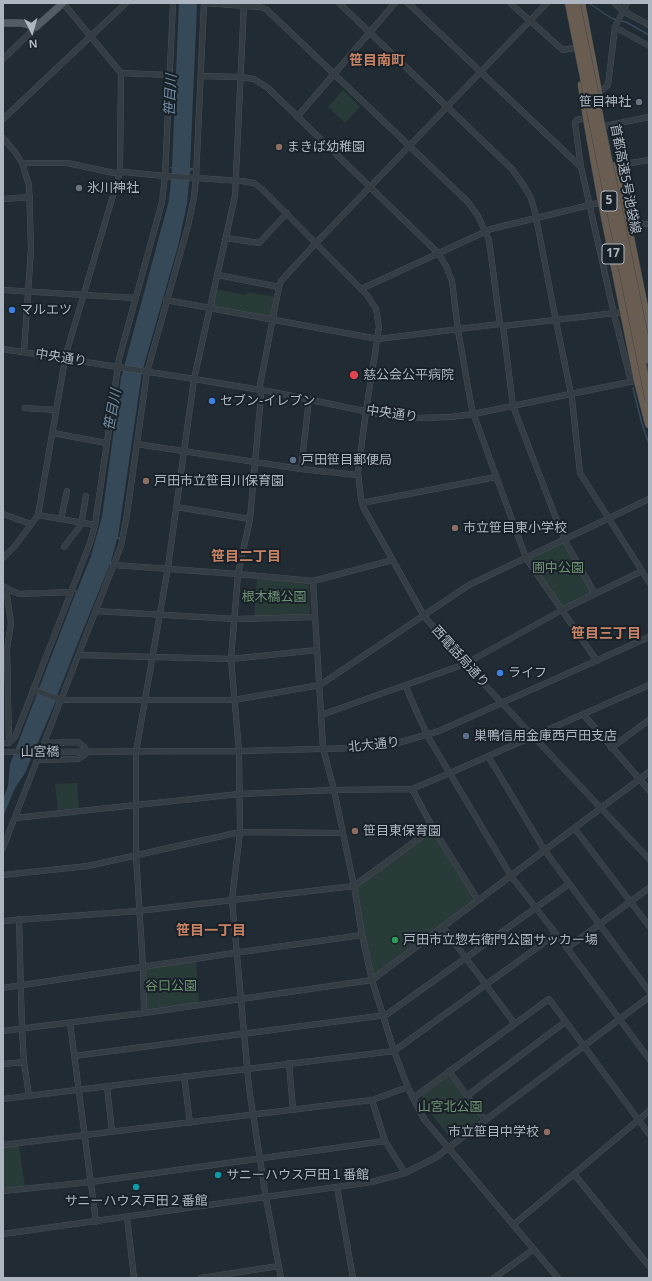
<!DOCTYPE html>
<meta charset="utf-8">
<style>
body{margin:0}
#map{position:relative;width:652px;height:1281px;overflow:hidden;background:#212b33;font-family:"Noto Sans",sans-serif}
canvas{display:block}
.frame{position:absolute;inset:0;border:4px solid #aeb7c1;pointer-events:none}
.north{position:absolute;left:12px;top:12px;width:40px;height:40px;-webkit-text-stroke:3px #192128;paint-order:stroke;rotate:175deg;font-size:11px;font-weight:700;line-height:16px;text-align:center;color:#aeb7c1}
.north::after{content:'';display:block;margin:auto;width:14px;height:18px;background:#aeb7c1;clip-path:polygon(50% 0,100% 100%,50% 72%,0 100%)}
</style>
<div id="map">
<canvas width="652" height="1281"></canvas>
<div class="frame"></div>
<div class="north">N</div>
</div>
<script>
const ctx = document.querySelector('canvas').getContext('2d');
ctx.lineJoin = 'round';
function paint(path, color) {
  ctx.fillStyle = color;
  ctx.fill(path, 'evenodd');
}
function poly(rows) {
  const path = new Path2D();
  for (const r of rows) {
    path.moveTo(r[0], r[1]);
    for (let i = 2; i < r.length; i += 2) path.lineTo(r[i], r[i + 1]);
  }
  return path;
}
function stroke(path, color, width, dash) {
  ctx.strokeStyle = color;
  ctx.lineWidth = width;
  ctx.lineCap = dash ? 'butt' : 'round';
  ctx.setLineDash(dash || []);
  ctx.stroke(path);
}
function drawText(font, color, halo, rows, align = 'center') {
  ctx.font = font + ' "Noto Sans","Noto Sans JP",sans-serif';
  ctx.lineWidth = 4;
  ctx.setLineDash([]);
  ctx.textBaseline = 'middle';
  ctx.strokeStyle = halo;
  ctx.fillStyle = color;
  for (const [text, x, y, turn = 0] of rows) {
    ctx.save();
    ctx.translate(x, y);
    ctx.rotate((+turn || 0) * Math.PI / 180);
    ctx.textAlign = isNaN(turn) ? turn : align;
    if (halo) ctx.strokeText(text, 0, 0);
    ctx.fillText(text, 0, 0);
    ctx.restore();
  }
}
const green = poly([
 [343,90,360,107,345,123,328,107],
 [216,289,245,295,246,292,275,297,271,318,212,307],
 [562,542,564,543,591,590,591,593,564,607,561,606,531,561,531,559],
 [257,578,308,582,309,586,310,615,254,616],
 [77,783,79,808,58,810,55,784],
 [433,828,478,900,372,980,354,886],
 [196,960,199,1003,146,1011,145,968],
 [447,1077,450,1077,479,1116,479,1120,455,1138,451,1139,432,1115,421,1096],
 [19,1145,25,1187,3,1189,3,1147]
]);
const water = poly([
 [179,3,201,3,197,4,190,168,193,168,193,170,190,171,187,204,178,246,142,372,118,537,120,537,120,539,117,539,111,561,112,563,111,565,110,564,81,635,55,701,56,703,55,703,25,773,15,788,3,817,3,799,8,786,10,764,76,592,74,591,75,590,77,591,91,556,102,517,121,378,169,200,172,169,170,167,172,167]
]);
const stream = poly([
 [589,3,611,18,617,20],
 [621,21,626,22,649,35],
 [633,388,642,424,649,444]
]);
const highwayTunnel = poly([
 [644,353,649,373]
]);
const minor = poly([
 [204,3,260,7,266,9,468,202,478,216,489,240,500,324],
 [339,3,512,169,524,186,531,198,535,212,556,321,572,399,580,473,649,582],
 [408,3,581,167],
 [510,3,563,50,574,48],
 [614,3,623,11,649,25],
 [615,27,649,46],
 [3,59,36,27],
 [121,73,169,75],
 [202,76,240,77,254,79,268,88,438,253,446,266,452,281,458,330,472,410,526,558,597,661],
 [598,94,608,85,615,27,627,3],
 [297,117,395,3],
 [587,118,577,120,575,123,581,167,614,314,631,382],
 [3,119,126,3],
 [605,126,649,117],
 [3,138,15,152,22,163,29,185,31,249,24,352],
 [22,163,67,163,114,173,124,172,165,176,242,181,254,183,263,190,367,295,376,309,379,327,366,411,358,472,361,499,363,507,424,616,465,664,649,859],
 [612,166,649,160],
 [3,199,30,197],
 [627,223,649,224],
 [226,238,259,243,287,213],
 [218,275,279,287],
 [361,289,491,229,602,202],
 [3,290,135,298],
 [166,300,378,339,500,324,503,326,624,312],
 [503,326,513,406,564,539,595,594],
 [3,349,194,379,273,392,383,415,417,418,451,417,473,414,649,378],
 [25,408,56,410],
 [53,433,106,443],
 [137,444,301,469,357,475],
 [301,469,309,399],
 [362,503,496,477],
 [176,507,250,519],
 [3,514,31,524],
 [38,515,95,525],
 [61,519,67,491],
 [64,547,81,525,86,496],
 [3,558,15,546,38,515,66,354,120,172,121,73,63,3],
 [114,565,238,574,313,581,393,560],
 [313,581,323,748,334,790,354,886,362,935,372,980,394,1051,409,1090,424,1119,558,1278],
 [3,586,6,588,11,623,7,649,9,743],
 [6,588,19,594,71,592],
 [96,611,235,619,315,617],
 [79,655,231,659,317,650],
 [405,685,427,735,511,876,567,948,649,1059],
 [33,689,61,700,234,700,320,685,469,585,649,499],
 [583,714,649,790],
 [321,715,465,664,562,610,642,571],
 [3,743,9,743,15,737,90,543,95,525,119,359,162,202,165,176,173,3],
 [611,748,649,720],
 [3,752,239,751,359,748,394,744,439,731,649,637],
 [488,756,545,851,649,991],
 [412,789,433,828,478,900],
 [15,818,239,794,334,790,412,789,450,773,649,685],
 [575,829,649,926],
 [3,848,37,760,78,759,88,752,83,746,78,742,44,743,121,546,127,514,147,372,188,226,194,197,196,178,204,3],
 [3,875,88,866,240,832,343,833],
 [19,919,22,1029,24,1062,29,1096],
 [3,921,138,911,354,886,433,828],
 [443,927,515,1024],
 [567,948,649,888],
 [3,988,234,953,362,935],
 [144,1013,143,967,136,855,136,752,168,567,194,379,235,196,244,3],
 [70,1023,96,1222],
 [3,1031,144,1013,372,980,649,772],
 [74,1056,386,1015,569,884],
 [289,1063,293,1110],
 [3,1064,24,1062],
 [449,1071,485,1120],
 [184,1076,190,1123],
 [107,1086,112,1132],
 [468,1095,565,1022],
 [413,1098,549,999,649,1134],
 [3,1099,394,1051,556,934],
 [372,1100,385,1141,405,1173],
 [3,1145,372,1100,408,1087],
 [574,1174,649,1266],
 [337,1187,353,1278],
 [3,1191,91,1182,385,1141],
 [127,1217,134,1278],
 [513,1225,649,1111],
 [3,1234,372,1182,405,1173,435,1158,649,997],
 [201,1278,279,1266],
 [281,1278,266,1198,249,1088,232,900,240,832,239,751,231,659,238,574,250,519,261,396,260,385,279,287,281,281,316,243,547,3],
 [494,1278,534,1249]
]);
const major = poly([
 [3,23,21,23,36,27,63,3]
]);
const highway = poly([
 [581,3,598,92],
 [582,85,587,118,602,202,638,381,649,424],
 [612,166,620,187,649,332]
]);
const highwayBridge = poly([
 [569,3,649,399],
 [576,3,649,360]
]);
const markers = [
 [639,102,4,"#6b7280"],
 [279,147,4,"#8d6e63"],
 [79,188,4,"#6b7280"],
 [12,310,4,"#3f7fe0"],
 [354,375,5,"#e0444e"],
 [212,401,4,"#3f7fe0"],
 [293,460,4,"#5c6f8a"],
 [146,481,4,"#8d6e63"],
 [455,528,4,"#8d6e63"],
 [500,673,4,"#3f7fe0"],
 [466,736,4,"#5c6f8a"],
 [355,831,4,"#8d6e63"],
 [395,940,4,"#2e9e5b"],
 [547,1132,4,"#8d6e63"],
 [218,1175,4,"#0f9aa8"],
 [136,1187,4,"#0f9aa8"]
];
const shields = [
 [609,201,16],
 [613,254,22]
];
const shieldNames = [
 ["5",609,201],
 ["17",613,254]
];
const poiNames = [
 ["笹目神社",631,102,"right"],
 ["まきば幼稚園",287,147],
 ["氷川神社",87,188],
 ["マルエツ",20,310],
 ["慈公会公平病院",363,375],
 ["セブン-イレブン",220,401],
 ["戸田笹目郵便局",301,460],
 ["戸田市立笹目川保育園",154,481],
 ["市立笹目東小学校",463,528],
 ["ライフ",508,673],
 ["巣鴨信用金庫西戸田支店",474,736],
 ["笹目東保育園",363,831],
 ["戸田市立惣右衛門公園サッカー場",403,940],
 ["市立笹目中学校",539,1132,"right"],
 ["サニーハウス戸田１番館",226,1175],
 ["サニーハウス戸田２番館",136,1201,"center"]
];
const streetNames = [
 ["首都高速5号池袋線",625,179,79],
 ["中央通り",61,358,9],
 ["中央通り",392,414,8],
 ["西電話局通り",460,657,48],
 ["北大通り",374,745,-6],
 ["山宮橋",40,752]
];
const parkNames = [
 ["圃中公園",558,568],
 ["根木橋公園",274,597],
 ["谷口公園",171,986],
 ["山宮北公園",450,1107]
];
const neighbourhoodNames = [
 ["笹目南町",377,61],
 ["笹目二丁目",246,557],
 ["笹目三丁目",606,634],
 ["笹目一丁目",211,931]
];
const waterNames = [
 ["笹目川",171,95,-87],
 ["笹目川",113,410,-80]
];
paint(green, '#283b38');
paint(water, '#364959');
stroke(stream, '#364959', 1.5);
stroke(highwayTunnel, '#364048', 8, [8, 4]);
stroke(minor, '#515a62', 6);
stroke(major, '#404850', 8);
stroke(highway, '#3e474e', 9);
stroke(minor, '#343c44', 5.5);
stroke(major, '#525c64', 7);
stroke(highway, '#695d51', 8);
stroke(highwayBridge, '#3e474e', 9, []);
stroke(highwayBridge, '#695d51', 8);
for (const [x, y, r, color] of markers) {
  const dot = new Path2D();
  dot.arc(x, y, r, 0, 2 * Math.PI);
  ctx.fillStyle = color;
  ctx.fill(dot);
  stroke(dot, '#192128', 1.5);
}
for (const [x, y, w] of shields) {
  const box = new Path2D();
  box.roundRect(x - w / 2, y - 10, w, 20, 3);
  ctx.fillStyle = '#192128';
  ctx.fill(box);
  stroke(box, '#aeb7c1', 1);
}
drawText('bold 12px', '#aeb7c1', null, shieldNames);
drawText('13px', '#aeb7c1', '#192128', poiNames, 'left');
drawText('13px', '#aeb7c1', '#192128', streetNames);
drawText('13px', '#709473', '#192128', parkNames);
drawText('bold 14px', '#c78163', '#192128', neighbourhoodNames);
drawText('italic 14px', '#718ca2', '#192128', waterNames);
</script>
